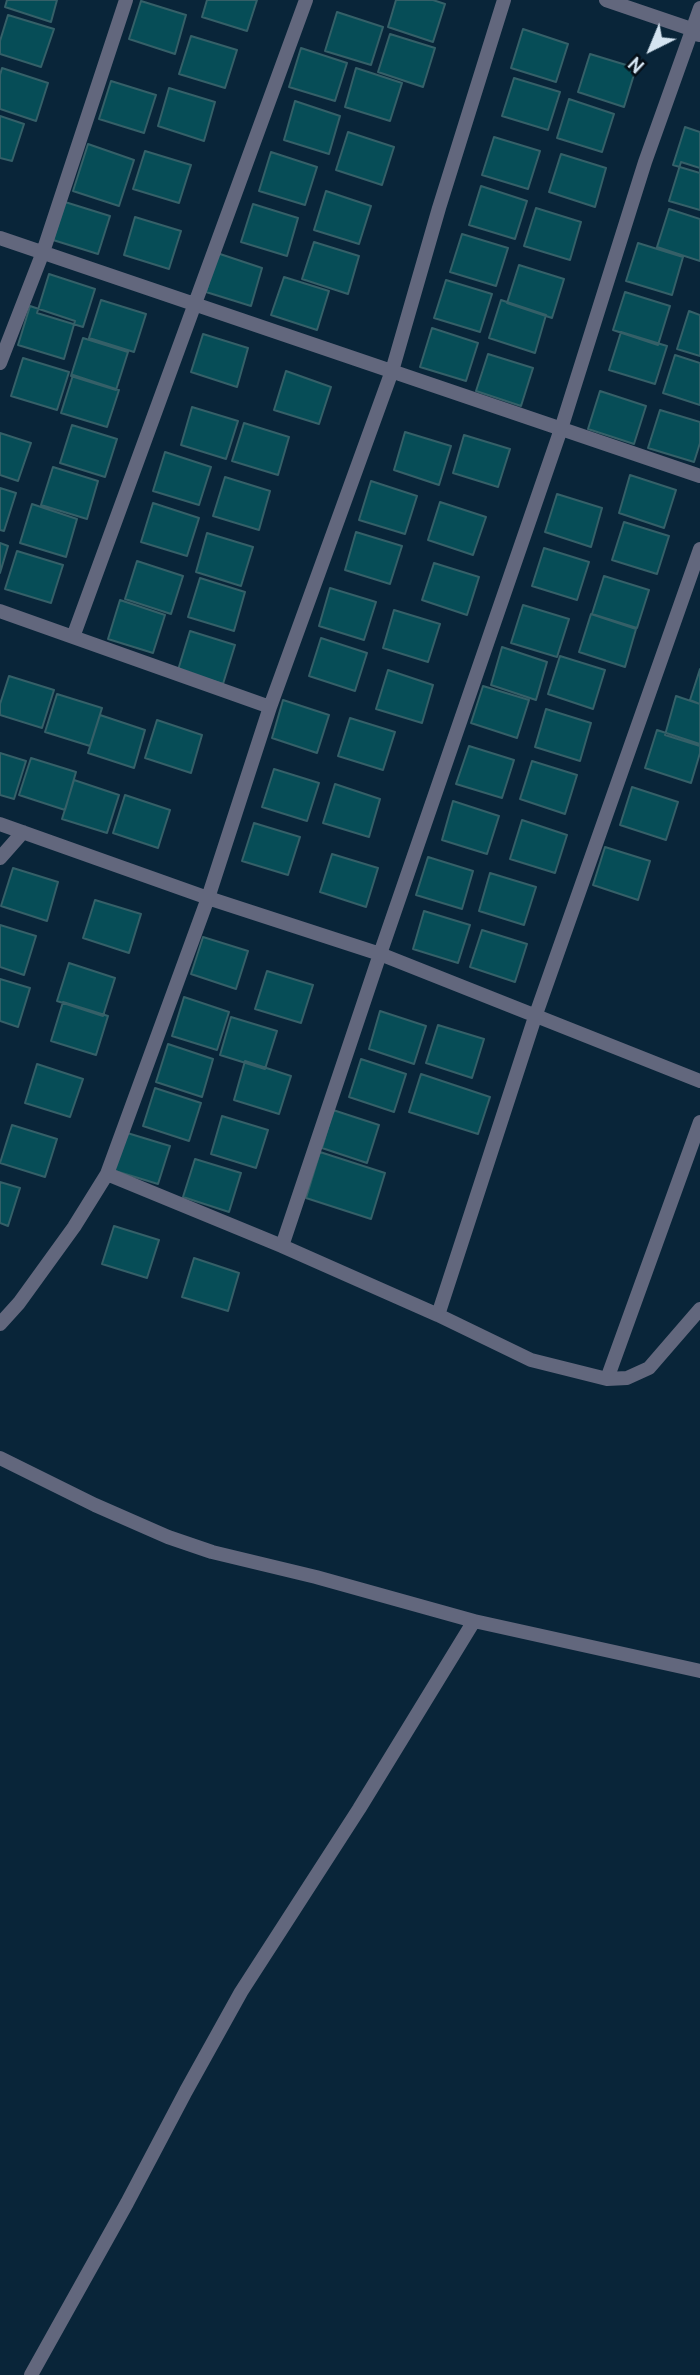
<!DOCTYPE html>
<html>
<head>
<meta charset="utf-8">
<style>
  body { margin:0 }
  #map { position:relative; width:700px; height:2375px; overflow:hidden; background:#092539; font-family:Cabin,sans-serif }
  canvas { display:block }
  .north { position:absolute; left:616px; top:14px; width:70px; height:70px; -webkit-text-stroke:5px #040d16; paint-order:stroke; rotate:223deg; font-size:19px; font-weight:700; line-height:28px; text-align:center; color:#d4e4f1 }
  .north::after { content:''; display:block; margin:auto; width:24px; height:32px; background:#d4e4f1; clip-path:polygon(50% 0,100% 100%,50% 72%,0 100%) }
</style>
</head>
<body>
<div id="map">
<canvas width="700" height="2375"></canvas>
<div class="north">N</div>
</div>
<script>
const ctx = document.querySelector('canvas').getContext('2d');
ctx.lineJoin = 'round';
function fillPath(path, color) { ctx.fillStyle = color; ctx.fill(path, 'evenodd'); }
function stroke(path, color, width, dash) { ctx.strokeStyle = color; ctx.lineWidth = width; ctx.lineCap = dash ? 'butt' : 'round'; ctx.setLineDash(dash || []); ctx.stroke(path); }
const building = new Path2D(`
  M7,0H57L51,22L5,7Z
  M207,0H257L247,31L202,17Z
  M396,0H433L445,4L433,42L388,27Z
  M141,1L186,15L175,54L129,39Z
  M337,12L383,27L371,65L325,51Z
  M8,15L54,29L41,67L0,54V41Z
  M523,29L568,44L556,82L511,68Z
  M390,34L435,48L423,87L378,72Z
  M191,36L237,50L225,88L179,74Z
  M301,48L347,63L335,101L289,87Z
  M590,54L636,68L624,107L578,92Z
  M2,68L48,83L36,121L0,109V75Z
  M356,68L402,83L390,121L345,107Z
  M514,78L560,92L548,130L502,116Z
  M111,81L156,95L144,133L99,119Z
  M169,88L215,102L204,141L158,126Z
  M569,99L614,114L602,152L557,138Z
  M295,101L340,116L329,154L284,140Z
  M0,116L24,124L12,161L0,158Z
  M685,127L700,132V173L673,165Z
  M348,132L394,147L382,185L336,170Z
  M494,137L540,151L528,189L482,175Z
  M88,144L134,160L119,206L73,191Z
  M145,151L191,165L179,203L133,189Z
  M271,152L317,167L305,205L259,191Z
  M561,154L606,168L595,207L549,192Z
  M681,162L700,168V210L669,201Z
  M481,186L527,201L515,239L469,225Z
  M326,191L371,206L359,244L314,230Z
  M65,202L110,216L98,254L53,240Z
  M253,204L298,218L287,256L241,242Z
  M536,208L581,222L570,260L524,246Z
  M669,209L700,219V261L657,247Z
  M135,217L181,231L169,269L124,255Z
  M462,234L508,248L496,286L450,272Z
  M314,242L359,256L348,294L302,279Z
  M638,243L683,257L672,295L626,281Z
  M217,253L262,268L251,306L206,292Z
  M519,265L564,279L552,318L507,303Z
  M49,274L95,289L83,327L37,313Z
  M284,277L329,291L317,330L271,315Z
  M446,280L492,294L480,332L434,318Z
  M625,292L670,306L658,345L613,330Z
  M101,300L146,314L134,352L89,338Z
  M501,300L546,315L535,353L489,338Z
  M30,306L75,321L64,359L18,345Z
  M689,311L700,315V356L677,349Z
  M432,328L478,343L466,381L420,367Z
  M621,332L667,346L655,384L609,370Z
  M203,334L248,348L237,387L191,372Z
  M83,338L128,352L116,390L71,376Z
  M488,354L533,368L521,406L476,391Z
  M675,355L700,363V405L663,393Z
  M23,358L69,372L57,410L11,396Z
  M286,371L331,387L319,424L274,410Z
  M73,375L119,390L107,427L61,413Z
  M600,391L646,406L634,444L588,429Z
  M192,407L238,421L226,459L181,445Z
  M660,410L700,422V443L694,462L648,448Z
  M244,423L289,437L278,475L232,461Z
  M72,425L117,439L105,477L60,463Z
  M405,432L451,446L439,485L394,470Z
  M0,433L31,443L18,481L0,475Z
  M464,435L510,449L498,487L453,473Z
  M165,452L211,467L199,505L153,491Z
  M53,467L98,481L87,519L41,505Z
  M630,475L676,490L664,528L619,513Z
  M225,477L270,491L259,530L213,516Z
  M371,481L417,496L405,534L359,520Z
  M0,488L16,493L4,531L0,530Z
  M557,494L602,508L591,547L545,532Z
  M440,502L486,517L473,555L428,540Z
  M153,503L199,518L187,556L141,542Z
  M32,504L77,519L66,557L20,543Z
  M624,522L669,536L657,574L612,560Z
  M356,532L402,546L390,584L345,570Z
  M207,533L253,547L241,586L196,572Z
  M0,543L8,546L0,573Z
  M544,548L589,562L577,600L532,586Z
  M17,551L63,565L51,603L5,589Z
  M137,561L183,576L171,614L125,599Z
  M434,563L479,577L467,615L422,600Z
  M604,576L649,590L637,628L592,614Z
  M200,578L245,592L234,631L188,617Z
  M330,588L376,602L364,640L319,626Z
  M120,600L165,615L153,653L108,639Z
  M523,605L569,619L557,657L511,643Z
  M394,610L440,624L428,662L383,648Z
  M591,614L636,629L625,667L579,652Z
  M190,631L235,645L223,684L178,670Z
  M321,638L367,653L355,691L309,676Z
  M502,647L547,662L536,700L491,685Z
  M560,656L605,670L593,709L548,694Z
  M700,669V704L690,700Z
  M388,670L433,685L422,723L376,709Z
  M9,676L54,690L42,728L0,715V704Z
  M483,686L529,700L517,738L471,723Z
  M57,694L102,708L90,746L45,732Z
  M676,696L700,704V746L665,735Z
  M283,700L329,715L317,753L272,738Z
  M546,709L591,723L580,761L535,747Z
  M100,715L145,730L134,768L88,753Z
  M350,718L395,732L383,770L338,756Z
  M157,720L202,735L191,773L145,758Z
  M657,730L700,744V753L691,783L645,768Z
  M469,746L514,760L502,798L456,784Z
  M0,753L26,761L14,799L0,795Z
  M31,758L76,772L65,810L19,795Z
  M532,761L577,775L565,814L520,799Z
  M274,769L319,783L307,821L262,807Z
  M74,780L119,795L107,833L62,819Z
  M335,784L380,799L369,837L323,823Z
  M632,787L678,802L666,840L620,825Z
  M125,795L170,810L158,848L113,833Z
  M453,801L499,816L487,854L442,840Z
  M522,820L567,835L555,873L510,859Z
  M254,823L300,837L288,875L242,861Z
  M605,847L650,861L638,900L593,885Z
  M332,854L378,868L366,907L320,892Z
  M428,857L473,871L462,909L416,895Z
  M13,868L58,882L47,921L1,906Z
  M490,873L536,887L524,925L479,911Z
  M95,900L141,914L129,953L83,938Z
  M424,911L470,925L458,963L413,949Z
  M0,925L36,936L24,975L0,967Z
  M482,930L527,944L515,982L470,967Z
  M203,937L248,951L236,989L191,974Z
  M69,963L115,978L103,1016L57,1001Z
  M267,971L313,985L301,1023L255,1009Z
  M0,979L30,988L18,1027L0,1021Z
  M184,997L229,1012L217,1050L172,1036Z
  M63,1002L108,1016L96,1055L51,1041Z
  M380,1011L426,1026L414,1064L369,1049Z
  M231,1017L277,1031L265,1069L220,1055Z
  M438,1025L484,1039L472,1078L426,1063Z
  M168,1044L213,1059L202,1097L156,1082Z
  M361,1059L406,1074L394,1112L349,1097Z
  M245,1061L291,1076L279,1114L234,1100Z
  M37,1064L83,1079L70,1117L25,1103Z
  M421,1074L490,1097L478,1134L409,1112Z
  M155,1088L201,1103L189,1141L143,1126Z
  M333,1110L379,1125L367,1163L322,1148Z
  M222,1116L268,1130L256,1168L211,1154Z
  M12,1125L57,1139L45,1177L0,1163Z
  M124,1132L170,1146L158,1184L112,1170Z
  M320,1152L385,1173L371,1219L306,1198Z
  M195,1159L241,1173L229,1212L183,1197Z
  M0,1182L20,1188L8,1226L0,1223Z
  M114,1226L159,1240L147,1278L102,1264Z
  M194,1258L239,1273L228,1311L182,1297Z`);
fillPath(building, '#064d57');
stroke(building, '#356068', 2);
stroke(new Path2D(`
  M606,0L694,30L699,35
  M0,238L700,476
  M0,363L43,252L126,0
  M0,611L270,707
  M73,637L306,0
  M0,824L208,898L380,954L700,1081
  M0,858L23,832
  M107,1174L282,1246L438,1315L531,1360L607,1379L700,1122
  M282,1246L380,954L561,429L645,162L700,8
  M438,1315L535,1017L700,549
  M0,1324L19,1303L74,1227L107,1174L208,898L270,707L392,371L439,208L504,0
  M607,1379L627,1378L649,1368L700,1309
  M0,1458L95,1505L168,1537L212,1552L316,1577L474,1621L700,1671
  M31,2375L127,2203L186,2091L241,1992L359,1809L474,1621`), '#62677d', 14);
</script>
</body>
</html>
